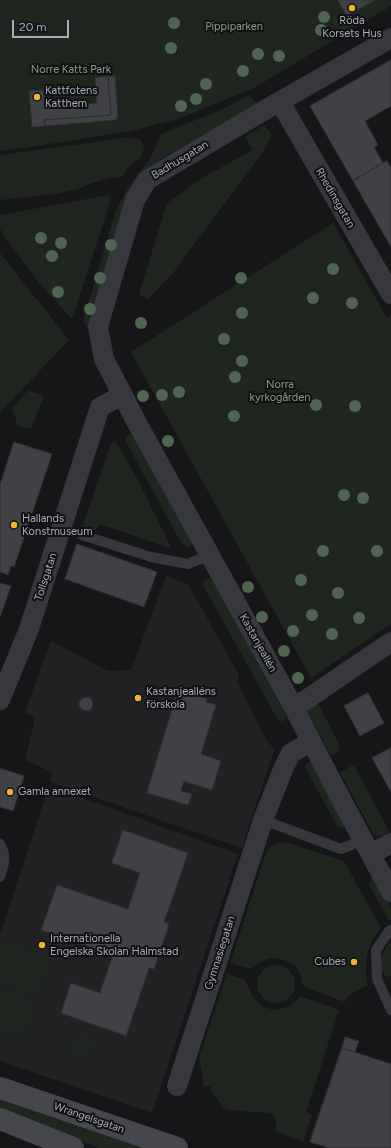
<!DOCTYPE html>
<html>
<head>
<meta charset="utf-8">
<style>
  body { margin:0 }
  #map { position:relative; width:391px; height:1148px; overflow:hidden; background:#161618; font-family:Figtree,sans-serif }
  canvas { display:block }
  .scale { position:absolute; left:12px; top:20px; width:57px; height:18px; box-sizing:border-box; border:2px solid #a8adb8; border-top:0; padding-left:5px; font-size:12px; line-height:14px; white-space:nowrap; color:#a8adb8; -webkit-text-stroke:3px #111113; paint-order:stroke }
</style>
</head>
<body>
<div id="map">
<canvas width="391" height="1148"></canvas>
<div class="scale">20 m</div>
</div>
<script>
const ctx = document.querySelector('canvas').getContext('2d');
ctx.lineJoin = 'round';
function fillPath(path, color) { ctx.fillStyle = color; ctx.fill(path, 'evenodd'); }
function stroke(path, color, width, dash) { ctx.strokeStyle = color; ctx.lineWidth = width; ctx.lineCap = dash ? 'butt' : 'round'; ctx.setLineDash(dash || []); ctx.stroke(path); }
function drawText(font, color, halo, rows, align = 'center') {
  ctx.font = font + ' Figtree,sans-serif'; ctx.lineWidth = 4; ctx.setLineDash([]); ctx.textBaseline = 'middle'; ctx.strokeStyle = halo; ctx.fillStyle = color; for (const [text, x, y, turn = 0] of rows) {
    ctx.save(); ctx.translate(x, y); ctx.rotate((+turn || 0) * Math.PI / 180); ctx.textAlign = isNaN(turn) ? turn : align; if (halo) ctx.strokeText(text, 0, 0); ctx.fillText(text, 0, 0); ctx.restore();
  }
}
fillPath(new Path2D(`
  M166,576L188,584L239,675L238,683L265,737L274,750L242,848L50,782L52,772L25,760L35,718L25,712L51,641L108,671L131,670Z
  M49,786L238,854L152,1113L0,1061V935ZM123,831L188,853L164,922L169,924L154,969L149,968L126,1035L61,1013L71,983L100,993L113,955L41,930L57,885L128,909L140,873Z`), '#222225');
fillPath(new Path2D(`
  M0,0H391V6L254,88L178,119L131,131L24,148L0,151Z
  M249,95L258,105L169,154L149,168L88,328L83,321L116,210L125,193L137,175L150,159L161,134L223,109Z
  M264,125L272,135L264,150L174,272L148,299L140,295V291L167,203L202,178L253,150L245,137Z
  M124,138H133L140,140L143,144L144,148L141,157L128,168L122,177L109,178L89,184L79,189L55,194L0,200V155Z
  M108,195L111,199L79,298L72,319L39,283L13,249L0,229V215Z
  M333,223L387,318L391,316V624L311,678L131,352Z
  M0,253L69,340L0,413Z
  M28,390L44,396L31,429L18,426L12,408Z
  M132,433L190,540L192,544L190,546L187,547L182,544L127,444C125,438 126,435 132,433Z
  M114,442L117,444L121,450L140,484L171,547H166L100,524C93,534 93,534 81,531L110,446L112,443Z
  M210,579L215,585L286,715L287,718C285,720 281,723 278,720L205,589L203,584L204,581Z
  M316,700L340,746C339,752 337,756 331,755L307,711Z
  M309,762H312L348,827L338,828L336,824L305,767L307,764Z
  M354,765L389,831C384,835 380,837 374,835L340,772Z
  M285,842L344,861L381,928C367,942 363,967 368,985L349,995L345,1002L304,987C301,982 302,975 298,970C296,966 292,964 288,962C275,954 263,960 251,969L230,963L267,850C272,845 277,843 285,842Z
  M373,875L379,884L391,907V920H388L387,917L369,885Z
  M0,941L51,958L38,995L0,982Z
  M390,942L391,944V976L388,977C375,971 382,950 390,942Z
  M257 984a19 19 0 1 1 38 0a19 19 0 1 1-38 0Z
  M227,974L246,980C253,1009 279,1021 300,996L339,1010L306,1112L312,1115L303,1142L276,1131V1119L271,1113L226,1110L213,1094L210,1086H203V1078L199,1058Z
  M0,988L36,1000L23,1037L0,1030Z
  M71 1046a11 11 0 1 1 22 0a11 11 0 1 1-22 0Z
  M0,1100L126,1142L142,1148H100L0,1110Z`), '#1e261f');
const building = new Path2D(`
  M338,0H375L347,16Z
  M391,60V106L365,121L378,145L374,147L383,163L353,181L310,106Z
  M115,76L118,116L117,119L115,120L45,126L44,120L111,115L108,77Z
  M108,77L111,115L44,120L45,126L32,127L29,91L44,90L45,107L97,103L95,78Z
  M387,161L391,168V247L353,181Z
  M14,442L52,454L14,567L11,566L8,575L0,572V485Z
  M77,544L157,572L144,607L65,579Z
  M0,583L11,586L0,617Z
  M178,690L207,699L206,702L216,705L201,754L221,761L212,790L184,781L181,791L192,794L188,805L147,793Z
  M368,693L384,723L360,736L344,706Z
  M79 704a7 7 0 1 1 14 0a7 7 0 1 1-14 0Z
  M391,748V792L372,758Z
  M0,768L24,776L13,811L0,807Z
  M123,830L188,853L164,922L169,924L154,969L149,968L126,1036L61,1013L71,983L100,993L113,955L41,930L57,885L128,909L140,873L112,863Z
  M345,1037L359,1041L355,1052L342,1048Z
  M342,1048L391,1064V1148H329L310,1142Z`);
fillPath(building, '#404145');
stroke(building, '#303034', 1);
stroke(new Path2D(`
  M82,535L151,557L188,564L210,555
  M263,820L341,849L363,840
  M0,844C7,855 4,866 0,877
  M391,930L389,931L376,950L377,979L391,1010`), '#37383d', 10);
stroke(new Path2D(`
  M391,38L263,111L147,180L135,200L98,327L104,359L137,423L294,708L343,803L391,892
  M280,102L391,294
  M0,700L29,629L100,407L123,395
  M294,708L391,642
  M371,854L391,843
  M177,1086L263,820L284,767L291,753L311,742`), '#37383d', 20);
stroke(new Path2D(`
  M0,1088L177,1148
  M0,1119L73,1148`), '#45474d', 22);
ctx.fillStyle = '#506452';
for (const [x, y] of [
  [324,17],
  [174,23],
  [321,30],
  [171,48],
  [258,54],
  [279,56],
  [243,71],
  [206,84],
  [196,99],
  [181,106],
  [41,238],
  [61,243],
  [111,245],
  [52,256],
  [333,269],
  [100,278],
  [241,278],
  [58,292],
  [313,298],
  [352,303],
  [90,309],
  [242,313],
  [141,323],
  [224,339],
  [242,361],
  [235,377],
  [179,392],
  [162,395],
  [143,396],
  [316,405],
  [355,406],
  [234,416],
  [168,441],
  [344,495],
  [363,498],
  [323,551],
  [377,551],
  [301,580],
  [248,587],
  [338,593],
  [312,615],
  [262,617],
  [359,618],
  [293,631],
  [332,634],
  [284,651],
  [298,678]
]) { ctx.beginPath(); ctx.arc(x, y, 6, 0, 2 * Math.PI); ctx.fill(); }
for (const [x, y, r, color] of [
  [352,8,4,"#f2b134"],
  [37,97,4,"#f2b134"],
  [14,525,4,"#f2b134"],
  [138,698,4,"#f2b134"],
  [10,792,4,"#f2b134"],
  [42,945,4,"#f2b134"],
  [354,962,4,"#f2b134"]
]) { const dot = new Path2D(); dot.arc(x, y, r, 0, 2 * Math.PI); ctx.fillStyle = color; ctx.fill(dot); stroke(dot, '#111113', 1.5); }
drawText('11px', '#a8adb8', '#111113', [
  ["Röda",352,21,"center"],
  ["Korsets Hus",352,34,"center"],
  ["Kattfotens",45,91],
  ["Katthem",45,104],
  ["Hallands",22,519],
  ["Konstmuseum",22,532],
  ["Kastanjealléns",146,692],
  ["förskola",146,705],
  ["Gamla annexet",18,792],
  ["Internationella",50,939],
  ["Engelska Skolan Halmstad",50,952],
  ["Cubes",346,962,"right"]
], 'left');
drawText('11px', '#7fa381', '#111113', [
  ["Pippiparken",234,27],
  ["Norre Katts Park",71,70],
  ["Norra",280,385],
  ["kyrkogården",280,398]
]);
drawText('11px', '#a8adb8', '#111113', [
  ["Badhusgatan",180,160,-31],
  ["Rhedinsgatan",335,198,60],
  ["Tollsgatan",46,577,-72],
  ["Kastanjeallén",258,643,61],
  ["Gymnasiegatan",220,953,-72],
  ["Wrangelsgatan",89,1118,19]
]);
</script>
</body>
</html>
